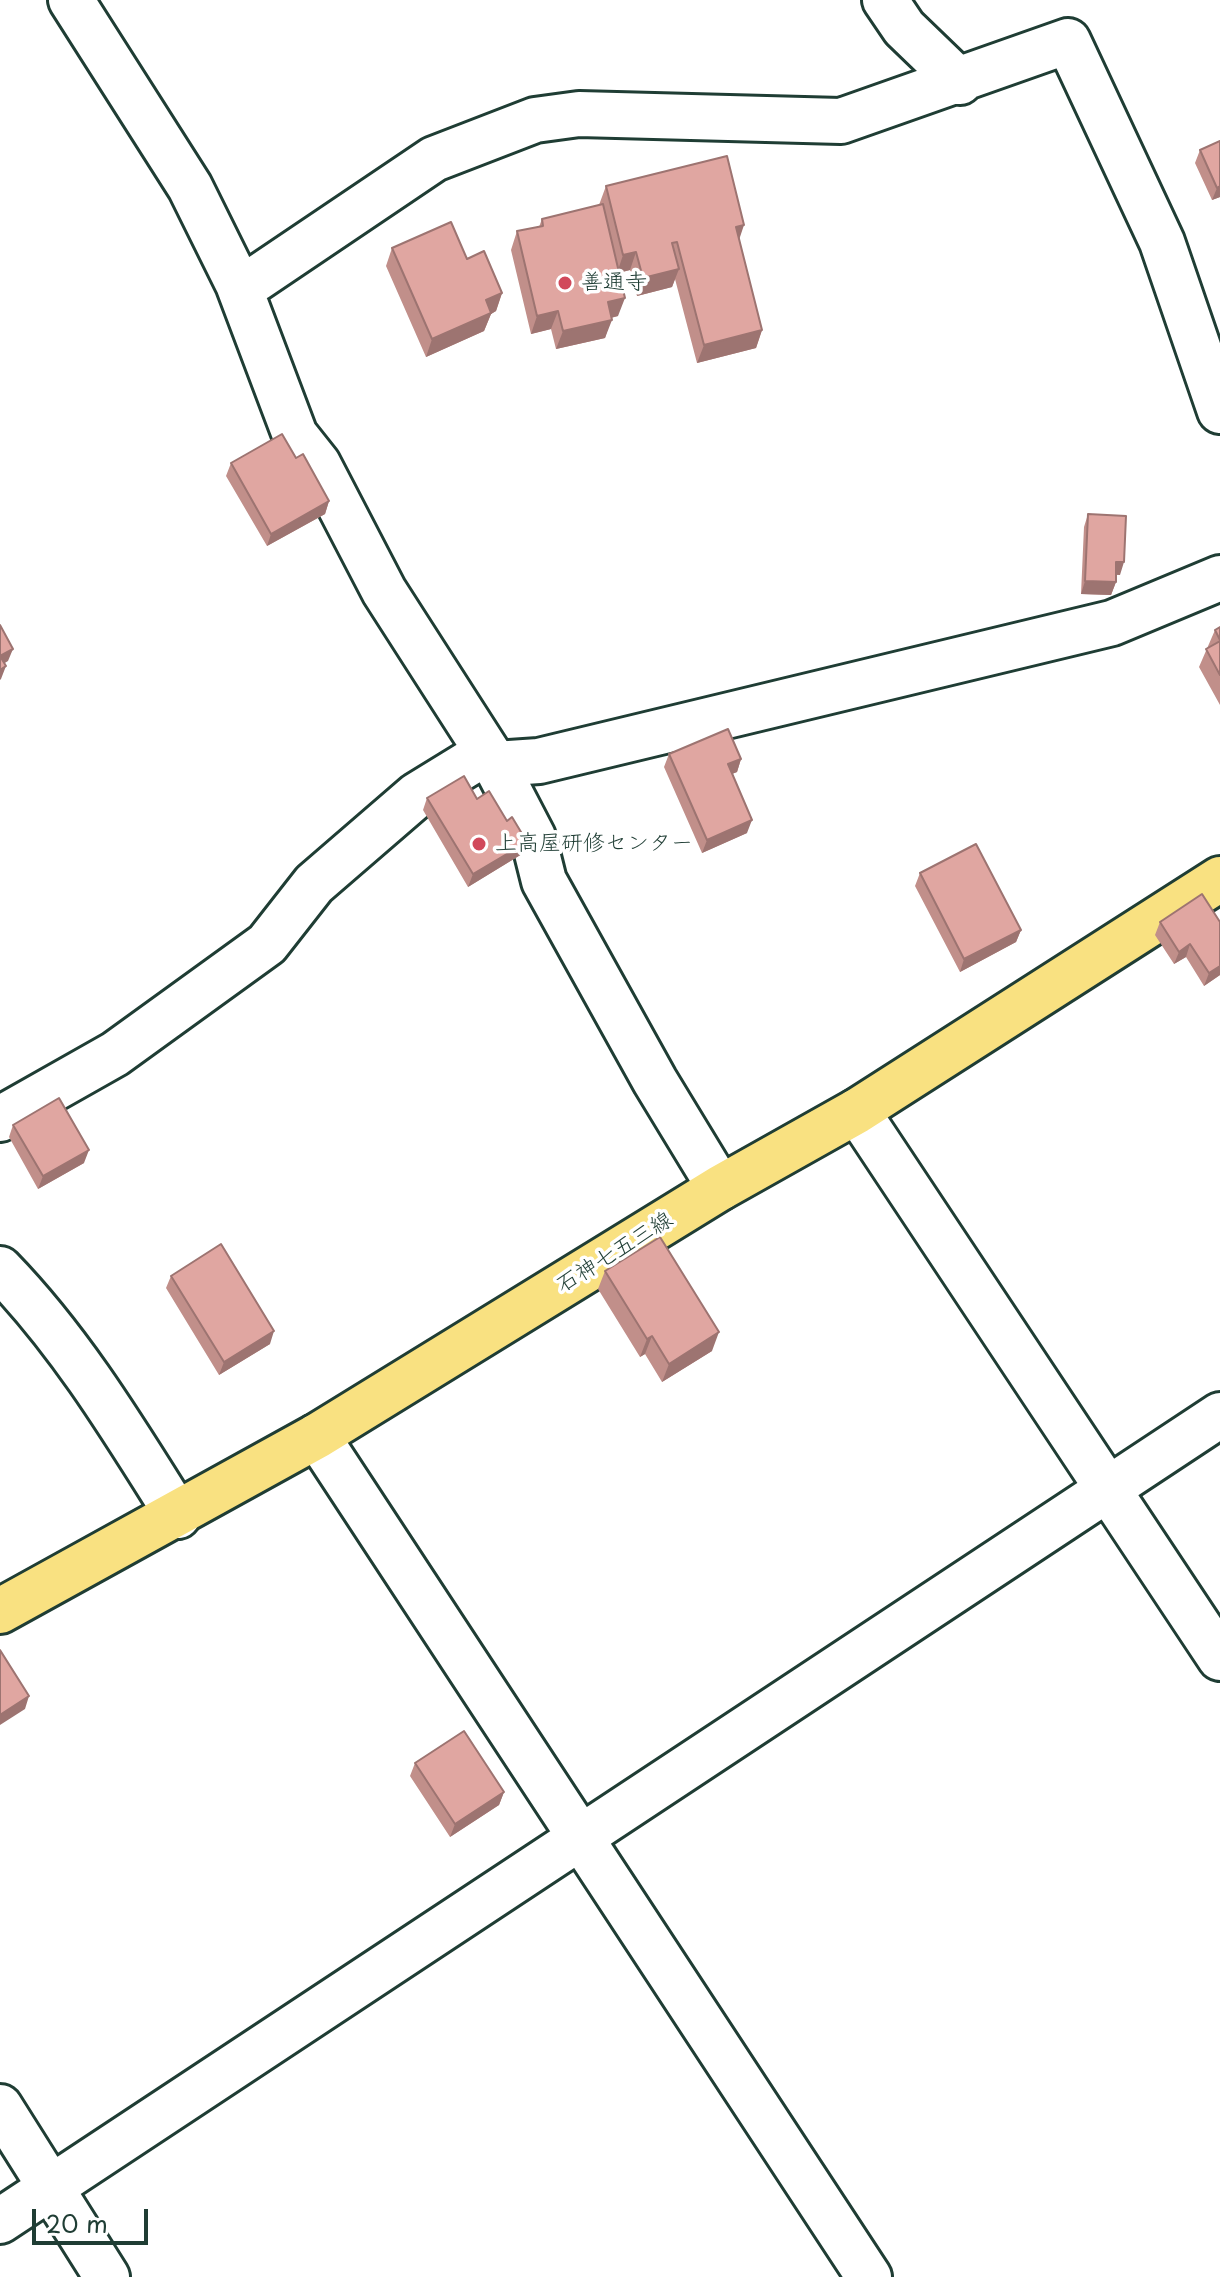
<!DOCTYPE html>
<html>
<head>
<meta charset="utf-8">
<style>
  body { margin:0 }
  #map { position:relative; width:1220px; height:2277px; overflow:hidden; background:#fff; font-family:"Playpen Sans",sans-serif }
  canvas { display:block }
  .scale { position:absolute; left:32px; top:2209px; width:116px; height:36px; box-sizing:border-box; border:4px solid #1f3d34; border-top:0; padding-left:10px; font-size:24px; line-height:28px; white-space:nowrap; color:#1f3d34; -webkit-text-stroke:6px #fff; paint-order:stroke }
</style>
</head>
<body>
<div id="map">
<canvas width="1220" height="2277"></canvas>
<div class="scale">20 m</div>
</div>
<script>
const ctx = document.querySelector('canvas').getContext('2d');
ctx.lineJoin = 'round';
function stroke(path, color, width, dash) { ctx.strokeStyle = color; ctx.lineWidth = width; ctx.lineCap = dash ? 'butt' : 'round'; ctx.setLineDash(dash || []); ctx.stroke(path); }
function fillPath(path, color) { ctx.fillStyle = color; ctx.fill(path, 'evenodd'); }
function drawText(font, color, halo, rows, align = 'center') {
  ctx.font = font + ' "Playpen Sans","Klee One",sans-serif'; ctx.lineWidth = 7; ctx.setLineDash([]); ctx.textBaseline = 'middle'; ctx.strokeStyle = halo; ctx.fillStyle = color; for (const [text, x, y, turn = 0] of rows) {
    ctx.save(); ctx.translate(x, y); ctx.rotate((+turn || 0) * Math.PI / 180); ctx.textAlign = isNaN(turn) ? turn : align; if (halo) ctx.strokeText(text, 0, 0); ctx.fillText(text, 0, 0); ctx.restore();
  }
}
const minor = new Path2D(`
  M71,0L190,187L238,284L295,435L318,464L384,591L495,764L533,837L544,881L655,1081L720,1188
  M885,0L904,28L960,82
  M238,284L256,279L434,159L535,120L579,114L841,121L1068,41L1162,242L1220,411
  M495,764L539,761L1112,623L1220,578
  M857,1111L1220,1658
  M0,1119L115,1054L267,944L314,884L417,795L487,752
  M0,1269C71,1342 124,1430 178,1516
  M317,1436L869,2277
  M0,2107L107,2277
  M0,2221L1220,1415`);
const major = new Path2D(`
  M0,1611L317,1436L720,1188L857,1111L1220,879`);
stroke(minor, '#1f3d34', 50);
stroke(major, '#1f3d34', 50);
stroke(minor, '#fff', 44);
stroke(major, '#f9e181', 44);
fillPath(new Path2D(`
  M1220,141V197L1212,200L1195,163L1200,150Z
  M606,186L739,239L762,330L756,348L697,363L675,279L672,287L637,296L630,270L619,273L618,316L611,318L605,338L556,349L551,329L531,334L511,250L517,231L539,227L542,219L599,205Z
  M392,248L467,259L502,293L496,311L491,314L484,331L426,357L386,266Z
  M296,458L329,501L325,514L267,546L226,476L231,463Z
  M1088,514L1120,575H1116V582L1111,595L1081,594L1084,527Z
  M1220,627V705L1199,667L1215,630Z
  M669,754L741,759L737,772L732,774L747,833L702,853L664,767Z
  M427,798L477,799L507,821L527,842L522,854L468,887L423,810Z
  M920,873L1021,930L1016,942L960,972L915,886Z
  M1160,922H1220V975L1204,986L1186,957L1174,964L1155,935Z
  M13,1125L84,1163L38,1189L9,1137Z
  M605,1271L712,1351L662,1382L645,1354L640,1357L598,1289Z
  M171,1276L270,1344L219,1375L166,1288Z
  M415,1763L504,1792L499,1805L450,1837L410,1776Z`), '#c18f8a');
fillPath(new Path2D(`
  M1220,186V197L1212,200L1217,188Z
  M744,225L738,243L736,227Z
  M636,252L630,270L617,273L623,255Z
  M679,269L672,287L637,296L643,278Z
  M502,293L496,311L491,314L484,331L426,357L432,339L486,300Z
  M625,298L618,316L601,320L608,302Z
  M558,311L551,329L531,334L537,316Z
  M612,320L605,338L556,349L563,331Z
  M762,330L756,348L697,363L704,345Z
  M329,501L325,514L267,546L271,534Z
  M1116,562H1124L1120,575L1112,574Z
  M1085,581L1116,582L1111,595L1081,594Z
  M13,649L8,661L0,666V656Z
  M6,666L1,679L0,680V670Z
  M741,759L737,772L724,777L728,764Z
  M752,820L747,833L702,853L707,840Z
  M527,842L522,854L468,887L473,874Z
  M1021,930L1016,942L960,972L964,959Z
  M1190,944L1186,957L1174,964L1179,952Z
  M1220,966V975L1204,986L1209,973Z
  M89,1150L84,1163L38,1189L43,1176Z
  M274,1331L270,1344L219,1375L224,1362Z
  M719,1332L712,1351L662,1382L669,1364Z
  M652,1336L645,1354L640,1357L647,1339Z
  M29,1696L25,1709L0,1725V1715Z
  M504,1792L499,1805L450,1837L455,1824Z`), '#9d7471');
const building = new Path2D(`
  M1220,141V186L1217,188L1200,150Z
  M727,156L744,225L736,227L762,330L704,345L677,242L672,243L679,269L643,278L636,252L623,255L606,186Z
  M603,204L625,298L608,302L612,320L563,331L558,311L537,316L517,231L543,226L542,219Z
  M451,222L467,259L484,251L502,293L486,300L491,313L432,339L392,248Z
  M282,434L296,458L303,454L329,501L271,534L231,463Z
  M1088,514L1126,516L1124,562H1116V582L1085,581Z
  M0,625L13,649L0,656Z
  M1220,627V640L1215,630Z
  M1220,641V675L1206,649Z
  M0,656L6,666L0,670Z
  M728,729L741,759L728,764L752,820L707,840L669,754Z
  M464,776L477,799L489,791L507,821L512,817L527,842L473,874L427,798Z
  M976,844L1021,930L964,959L920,873Z
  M1202,894L1220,922V966L1209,973L1190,944L1179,952L1160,922Z
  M59,1098L89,1150L43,1176L13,1125Z
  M660,1237L719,1332L669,1364L652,1336L647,1339L605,1271Z
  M221,1244L274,1331L224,1362L171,1276Z
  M0,1650L29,1696L0,1715Z
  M464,1731L504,1792L455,1824L415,1763Z`);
fillPath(building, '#e0a6a1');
stroke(building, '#9d7471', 2);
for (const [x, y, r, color] of [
  [565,283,8,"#d1495b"],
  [479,844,8,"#d1495b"]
]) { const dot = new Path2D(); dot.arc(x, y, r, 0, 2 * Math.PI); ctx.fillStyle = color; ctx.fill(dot); stroke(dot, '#fff', 3); }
drawText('22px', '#1f3d34', '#fff', [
  ["善通寺",581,283],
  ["上高屋研修センター",495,844]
], 'left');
drawText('22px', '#1f3d34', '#fff', [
  ["石神七五三線",615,1253,-32]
]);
</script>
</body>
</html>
